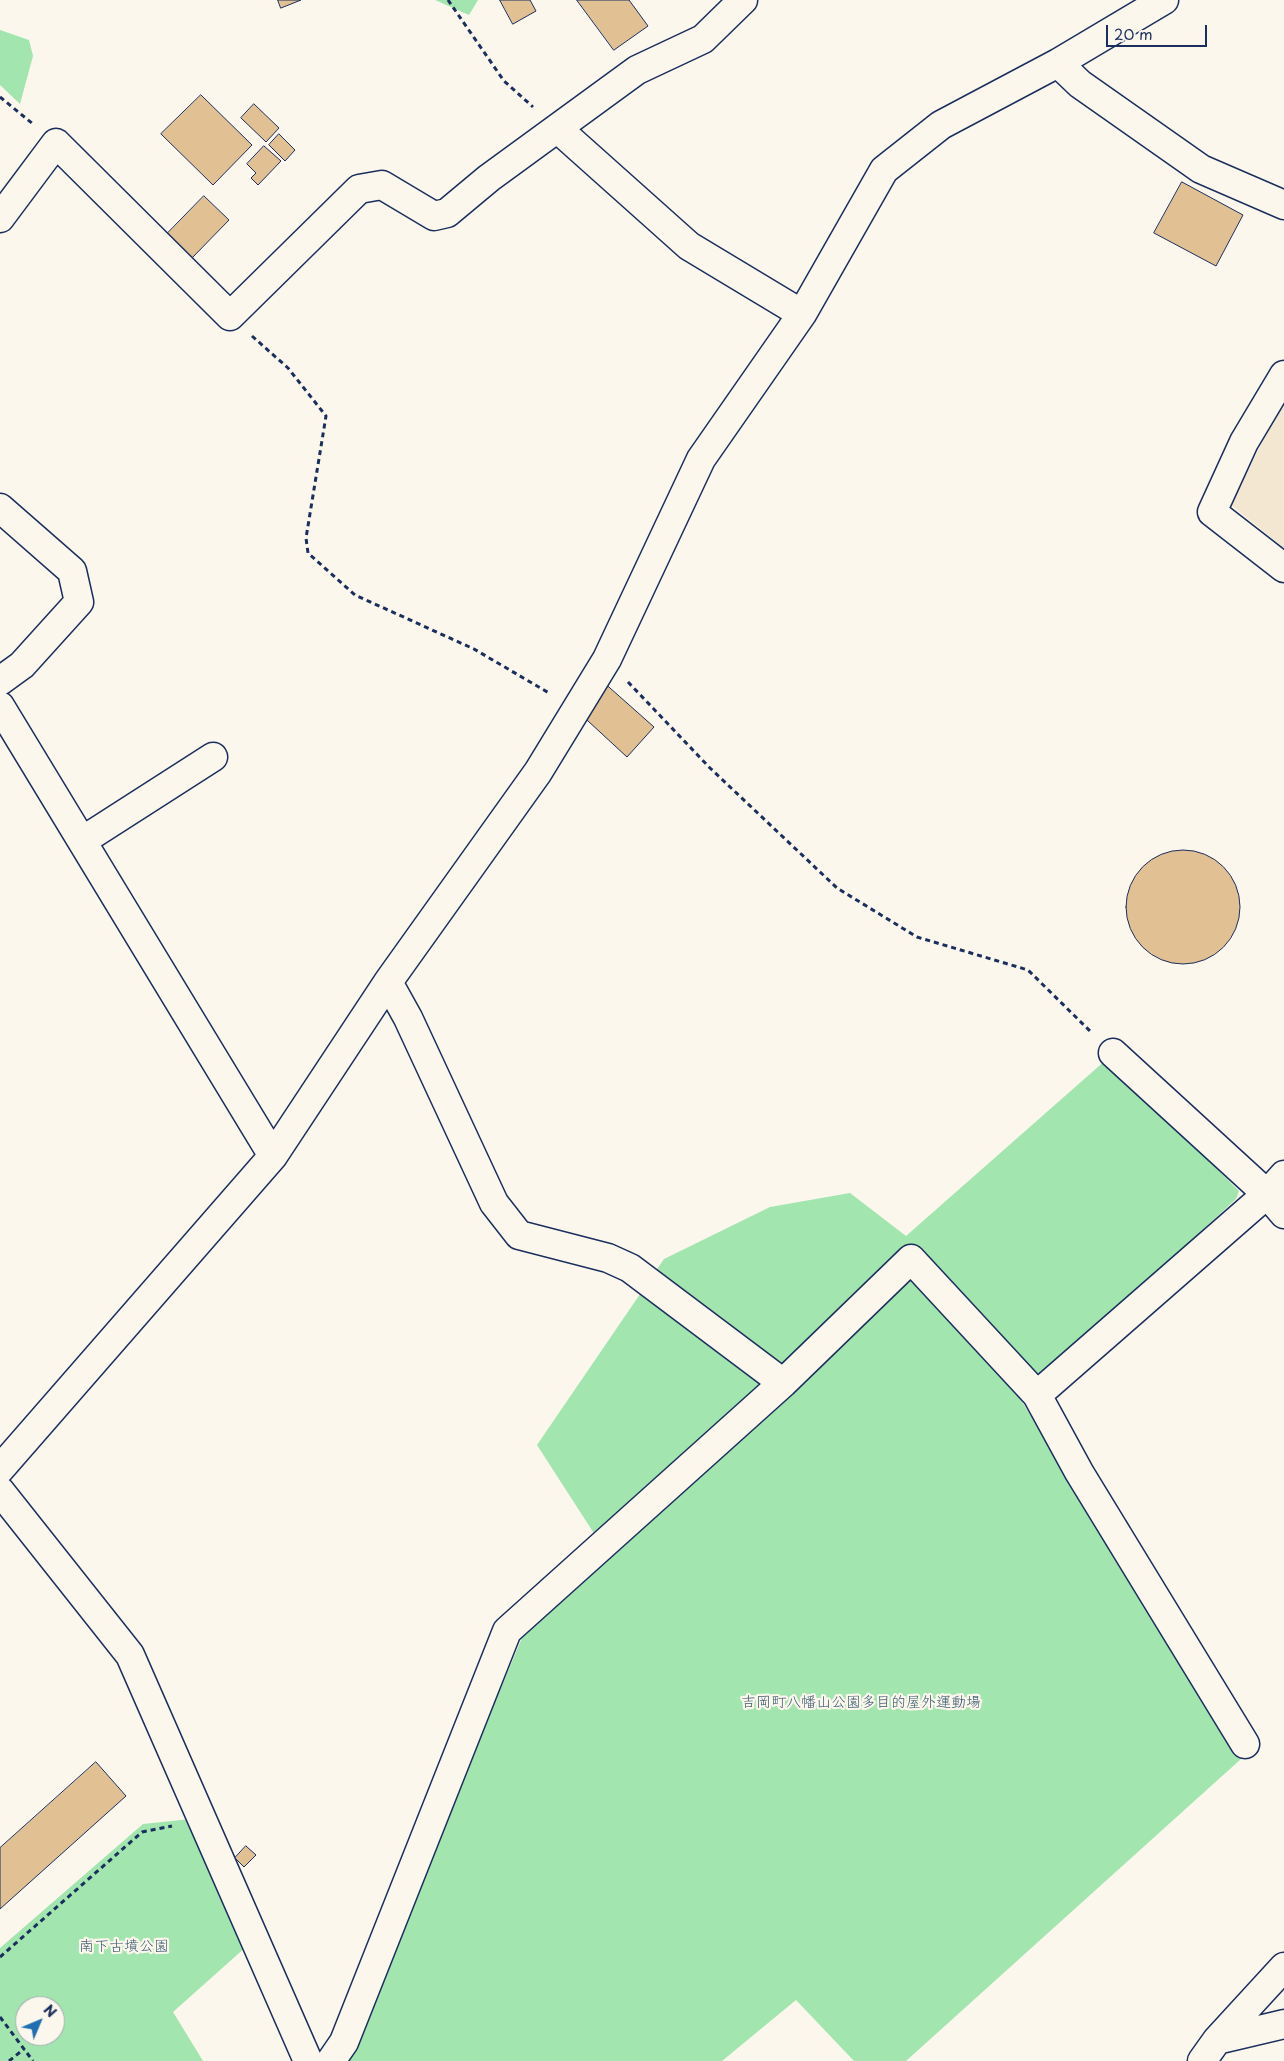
<!DOCTYPE html>
<html>
<head>
<meta charset="utf-8">
<style>
  body { margin:0 }
  #map { position:relative; width:1284px; height:2061px; overflow:hidden; background:#fbf7ec; font-family:"Playpen Sans",sans-serif }
  canvas { display:block }
  .north { position:absolute; left:15px; top:1996px; width:50px; height:50px; box-sizing:border-box; background:#fbf7ec; border:1px solid #a1a7b3; border-radius:50%; rotate:45deg; font-size:14px; font-weight:700; line-height:20px; text-align:center; color:#1b2f5e }
  .north::after { content:''; display:block; margin:auto; width:18px; height:22px; background:#1f6fb2; clip-path:polygon(50% 0,100% 100%,50% 72%,0 100%) }
  .scale { position:absolute; left:1106px; top:25px; width:101px; height:22px; box-sizing:border-box; border:2px solid #1b2f5e; border-top:0; padding-left:6px; font-size:15px; line-height:18px; white-space:nowrap; color:#1b2f5e; -webkit-text-stroke:4px #fbf7ec; paint-order:stroke }
</style>
</head>
<body>
<div id="map">
<canvas width="1284" height="2061"></canvas>
<div class="north">N</div>
<div class="scale">20 m</div>
</div>
<script>
const ctx = document.querySelector('canvas').getContext('2d');
ctx.lineJoin = 'round';
function fillPath(path, color) { ctx.fillStyle = color; ctx.fill(path, 'evenodd'); }
function stroke(path, color, width, dash) { ctx.strokeStyle = color; ctx.lineWidth = width; ctx.lineCap = dash ? 'butt' : 'round'; ctx.setLineDash(dash || []); ctx.stroke(path); }
function drawText(font, color, halo, rows, align = 'center') {
  ctx.font = font + ' "Playpen Sans","Klee One",sans-serif'; ctx.lineWidth = 4.5; ctx.setLineDash([]); ctx.textBaseline = 'middle'; ctx.strokeStyle = halo; ctx.fillStyle = color; for (const [text, x, y, turn = 0] of rows) {
    ctx.save(); ctx.translate(x, y); ctx.rotate((+turn || 0) * Math.PI / 180); ctx.textAlign = isNaN(turn) ? turn : align; if (halo) ctx.strokeText(text, 0, 0); ctx.fillText(text, 0, 0); ctx.restore();
  }
}
fillPath(new Path2D(`
  M1284,398V548L1231,505Z`), '#f3e7d1');
fillPath(new Path2D(`
  M435,0H478L469,15Z
  M0,30L29,40L33,56L20,104L0,85Z
  M1107,1059L1239,1191L1236,1199L1045,1375L1021,1400L1241,1759L906,2061H854L796,2000L722,2061H344L524,1633L606,1552L537,1445L664,1259L770,1207L850,1193L906,1236Z
  M191,1819L247,1946L173,2012L203,2061H0V1948L143,1824ZM25,2006H55V2036H25Z`), '#a2e5af');
const building = new Path2D(`
  M278,0H301L281,8Z
  M500,0H530L536,11L513,24Z
  M577,0H629L648,26L614,50Z
  M201,95L252,145L213,185L161,134Z
  M254,104L279,128L266,142L241,118Z
  M279,134L295,150L285,161L269,145Z
  M264,146L281,161L258,185L251,178L256,173L247,164Z
  M1182,182L1243,215L1216,266L1154,233Z
  M204,196L229,220L191,259L166,235Z
  M601,680L654,727L627,757L575,709Z
  M1126 907a57 57 0 1 1 114 0a57 57 0 1 1-114 0Z
  M96,1762L126,1796L0,1909V1848Z
  M246,1846L256,1855L244,1867L235,1858Z`);
fillPath(building, '#e1c193');
stroke(building, '#1b2f5e', 1);
const minor = new Path2D(`
  M1058,63L1080,84L1201,169L1284,205
  M558,129L689,246L802,314
  M0,218L56,143L230,316L359,189L382,185L434,216L447,213L489,178L637,70L703,39L743,0
  M1284,375L1244,442L1212,512L1284,568
  M0,508L72,571L79,602L22,665L0,681
  M0,706L273,1156
  M82,841L213,757
  M388,982L408,1018L494,1203L519,1235L608,1258L630,1268L783,1383
  M1113,1053L1267,1194L1284,1214
  M1037,1395L1267,1194L1284,1175
  M0,1469L273,1156L388,982L538,772L607,659L701,459L802,314L884,170L941,125L1058,63L1164,0
  M0,1491L130,1655L308,2061
  M1217,2040L1284,2024
  M331,2061L344,2042L507,1631L783,1383L911,1259L1037,1395L1079,1472L1245,1744
  M1202,2061L1217,2040L1284,1967`);
stroke(minor, '#1b2f5e', 31);
stroke(new Path2D(`
  M448,0L504,81L533,107
  M0,97L33,124
  M252,336L288,368L326,416L306,538L308,553L355,595L474,649L549,693
  M628,682L710,768L837,888L917,937L1028,970L1091,1032
  M0,1957L142,1832L172,1826
  M0,2017L33,2061
  M9,2061L24,2049`), '#1b2f5e', 3, [5, 4]);
stroke(minor, '#fbf7ec', 28);
drawText('15px', '#3d5c72', '#fbf7ec', [
  ["吉岡町八幡山公園多目的屋外運動場",861,1703],
  ["南下古墳公園",124,1947]
]);
</script>
</body>
</html>
